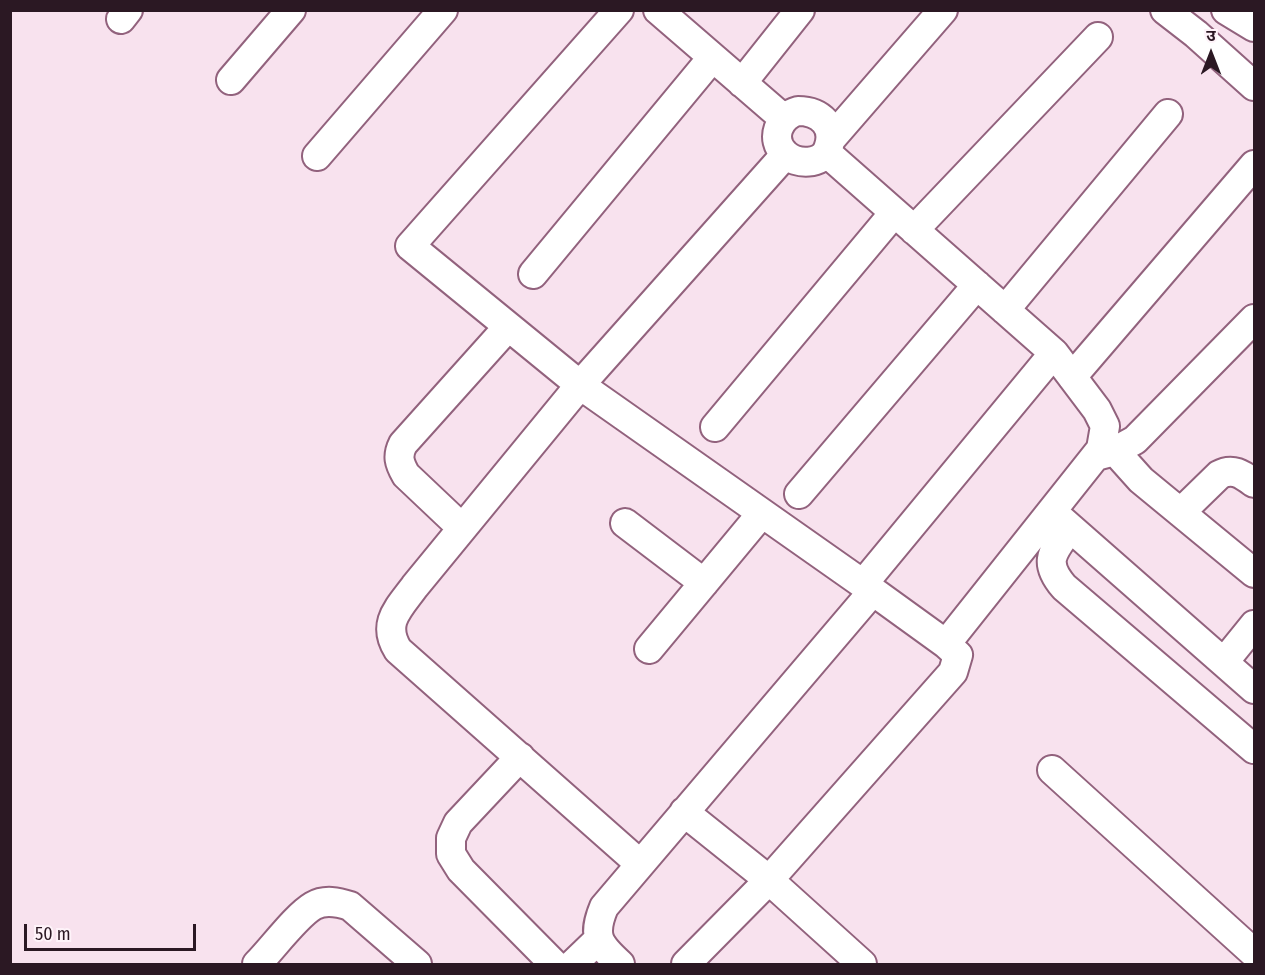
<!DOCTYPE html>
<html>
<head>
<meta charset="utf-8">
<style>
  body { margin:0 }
  #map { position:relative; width:1265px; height:975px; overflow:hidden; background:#f8e2ee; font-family:"Fira Sans Condensed","Noto Sans Devanagari",sans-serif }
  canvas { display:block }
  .frame { position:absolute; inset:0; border:12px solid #2b1823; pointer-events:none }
  .north { position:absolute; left:1181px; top:24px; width:60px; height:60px; -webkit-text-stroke:4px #fef3f9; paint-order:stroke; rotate:0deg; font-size:16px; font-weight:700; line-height:24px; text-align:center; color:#2b1823 }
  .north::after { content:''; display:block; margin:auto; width:21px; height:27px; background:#2b1823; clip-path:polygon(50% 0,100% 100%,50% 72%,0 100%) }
  .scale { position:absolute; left:24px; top:924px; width:172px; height:27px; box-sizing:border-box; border:3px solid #2b1823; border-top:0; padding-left:8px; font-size:18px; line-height:21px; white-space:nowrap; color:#2b1823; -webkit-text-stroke:4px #fef3f9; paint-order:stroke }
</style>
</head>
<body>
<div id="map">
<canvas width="1265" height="975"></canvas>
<div class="frame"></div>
<div class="north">उ</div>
<div class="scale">50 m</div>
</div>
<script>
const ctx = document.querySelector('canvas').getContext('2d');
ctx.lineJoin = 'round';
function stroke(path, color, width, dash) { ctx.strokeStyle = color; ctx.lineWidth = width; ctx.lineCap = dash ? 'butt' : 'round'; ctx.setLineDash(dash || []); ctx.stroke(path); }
const minor = new Path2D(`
  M619,10L410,246L580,385L863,584
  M658,10L783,118
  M1165,10L1196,34L1254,86
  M1226,10L1254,27
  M121,19L128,10
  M231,80L291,10
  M742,83L800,10
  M798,111C820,111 837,126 828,149C822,165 796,165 785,154C769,139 779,116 798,111Z
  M831,139L943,10
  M317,156L443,10
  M914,230L1098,37
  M533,274L712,58
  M1005,310L1168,114
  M1072,377L1254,165
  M715,427L894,213
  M1115,451L1141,480L1254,573
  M1096,456L1115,451L1135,440L1254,319
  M799,494L977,285
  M1181,512L1219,475C1233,467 1243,475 1254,483
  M1057,516L1254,689
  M625,523L704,583
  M462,528L406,475C399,463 397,456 403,444L508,327
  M1070,528C1053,552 1042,561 1064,587L1254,749
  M946,644L863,584L1054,353
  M649,649L762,513
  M1224,662L1254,625
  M520,757L458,823L451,838V854L461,870L554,964
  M1052,770L1254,953
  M684,812L769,880L862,964
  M640,864L398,650C381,623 399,608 415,586L580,385L785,155
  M257,964C272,949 296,916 313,906C325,899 338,902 350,906L417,964
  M573,964L598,940
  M620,964C598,944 592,936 604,907L873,591
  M686,964L769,880L953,672L958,655L946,644L1101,449L1105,426L1097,410L1054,353L827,153`);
stroke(minor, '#92627d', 32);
stroke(minor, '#fff', 28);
</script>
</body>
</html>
